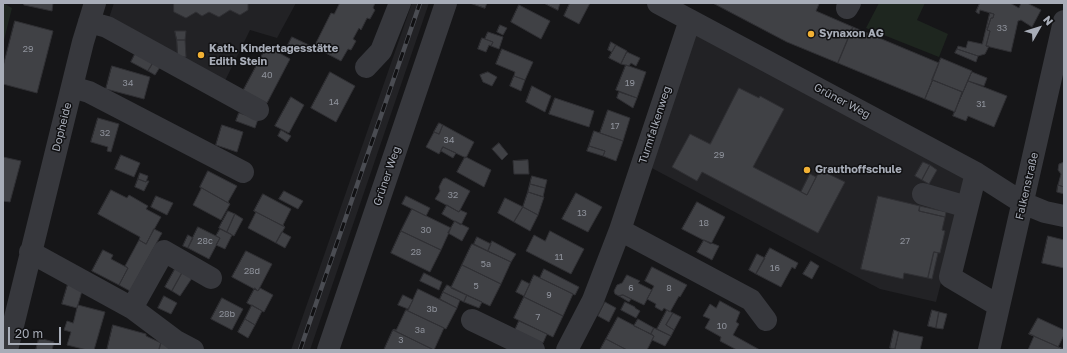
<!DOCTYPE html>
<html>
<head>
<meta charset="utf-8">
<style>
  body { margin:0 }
  #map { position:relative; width:1067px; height:353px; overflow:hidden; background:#161618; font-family:"Golos Text",sans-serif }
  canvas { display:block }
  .frame { position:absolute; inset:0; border:4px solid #a8adb8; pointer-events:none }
  .north { position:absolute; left:1019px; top:8px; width:40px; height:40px; -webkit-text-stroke:3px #111113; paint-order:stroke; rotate:51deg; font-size:11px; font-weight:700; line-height:16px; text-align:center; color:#a8adb8 }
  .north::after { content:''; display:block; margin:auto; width:14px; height:18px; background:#a8adb8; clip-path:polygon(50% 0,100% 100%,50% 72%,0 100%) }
  .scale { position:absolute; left:8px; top:327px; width:53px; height:18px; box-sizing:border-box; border:2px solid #a8adb8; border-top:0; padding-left:5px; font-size:12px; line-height:14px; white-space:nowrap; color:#a8adb8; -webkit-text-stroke:3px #111113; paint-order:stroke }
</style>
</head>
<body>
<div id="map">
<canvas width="1067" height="353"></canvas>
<div class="frame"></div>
<div class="north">N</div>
<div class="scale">20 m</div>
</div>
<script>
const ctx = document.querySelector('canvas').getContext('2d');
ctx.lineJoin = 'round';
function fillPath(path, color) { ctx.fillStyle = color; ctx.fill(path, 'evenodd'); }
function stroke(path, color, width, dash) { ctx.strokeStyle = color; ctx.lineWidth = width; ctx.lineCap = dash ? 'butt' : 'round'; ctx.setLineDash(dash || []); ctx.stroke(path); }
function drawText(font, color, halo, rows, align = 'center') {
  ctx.font = font + ' "Golos Text",sans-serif'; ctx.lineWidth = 3; ctx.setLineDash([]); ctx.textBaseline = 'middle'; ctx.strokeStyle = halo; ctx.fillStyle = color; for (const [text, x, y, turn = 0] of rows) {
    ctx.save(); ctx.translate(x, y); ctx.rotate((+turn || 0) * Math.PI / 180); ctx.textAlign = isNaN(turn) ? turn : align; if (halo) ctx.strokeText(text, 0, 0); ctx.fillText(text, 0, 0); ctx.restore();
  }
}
fillPath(new Path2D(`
  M114,3H296L277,38L250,30L221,89L108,21Z
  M412,3H429L310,350H291Z
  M701,32L969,175L936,302L880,289L646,165L691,36Z`), '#222225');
fillPath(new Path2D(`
  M3,3L12,8L3,44Z
  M879,3H925L917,20L948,34L939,57L866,28Z`), '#1e261f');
const building = new Path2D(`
  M24,3H53L52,11L24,5Z
  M174,3H248V10L240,15L230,10L219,17L209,12L202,16L196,12L186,18L174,12Z
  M340,3H375L373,8L375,10L370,19L367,18L361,30L359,28L353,39L356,41L351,50L348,49L341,61L314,47L331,13L334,14Z
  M470,3H487L485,8Z
  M544,3H560L558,10Z
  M570,3H590L579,24L564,16Z
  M713,3H818L819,4L816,11L853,27L838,63L787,42Z
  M980,3H1010L1019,8L1021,3H1027L1041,10L1032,27L1021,20L1018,21L1011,52L986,46L990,31L987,30L991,18H993L994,14L980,10L979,14L976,12Z
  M519,5L550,21L541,39L511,22Z
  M990,13L994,14L993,18H991L987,30L990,31L986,46H989L985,54L978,56L957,49L958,46L966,48L968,41L982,44Z
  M15,21L53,31L37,93L3,84V67Z
  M500,25L507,28L503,35L497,32Z
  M853,27L939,63L925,99L838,63Z
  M175,31H186L185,40H177Z
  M488,32L503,37L499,49L491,46L493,42L485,39Z
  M292,37L311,46L307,53L288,45Z
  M482,38L493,42L491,46L489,45L486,52L478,49Z
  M177,40H185L186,57H178Z
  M611,42L616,45L612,52L608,50Z
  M616,45L627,51L621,64L609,58Z
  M267,46L290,59L267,103L243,91Z
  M502,49L533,62L525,80L514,76L515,72L496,64Z
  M957,49L978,56L976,62L955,53Z
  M627,52L640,58L636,66L631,63L629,66L621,64Z
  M135,54L153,63L148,71L131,62Z
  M941,58L972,71L963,92L932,80Z
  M153,63L160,67L155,75L148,71Z
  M626,65L646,72L637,98L616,90Z
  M112,66L150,77L144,99L106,89Z
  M330,72L355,86L336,122L311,108Z
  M488,72L497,77L492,86L483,82L480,75Z
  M972,72L987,78L984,86L968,81Z
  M514,76L525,80L521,91L510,86Z
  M933,80L962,92L955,112L925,99Z
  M968,81L1007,96L994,127L968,116L966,121L953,116Z
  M532,86L551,96L545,112L526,102Z
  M739,88L759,98L760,96L784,109L753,167L807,195L820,170L845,182L818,233L702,172L697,181L672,167L690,134L710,144Z
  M619,92L637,98L633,108L617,98Z
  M291,97L304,105L289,133L275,126Z
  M555,98L594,111L589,127L549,114Z
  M608,110L630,118L623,141L600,133Z
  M239,113L258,119L255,128L236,121Z
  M98,118L119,124L111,152L107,151L108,147L91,142Z
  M439,123L443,125L439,134L434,132Z
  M222,125L243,132L237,152L216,145Z
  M443,125L474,142L466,158L443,147L439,154L426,147L434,132L439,134Z
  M281,130L291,136L287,142L278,136Z
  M594,131L623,141L616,161L603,156L605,151L589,146Z
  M499,143L508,154L502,160L492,149Z
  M589,146L605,151L603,156L587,151Z
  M443,147L456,153L453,158L441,151Z
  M121,155L140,163L134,177L115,169Z
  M3,157L21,161L10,202L3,201Z
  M465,157H466L491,170L484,187L457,172Z
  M528,160L529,174H514L513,161Z
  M1064,161V187L1058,185L1061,174L1058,170L1059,164L1064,162Z
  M923,162L930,165L922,180L915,176Z
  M930,165L937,170L929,184L922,180Z
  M208,171L237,186L228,202L230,204L200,187Z
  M140,173L148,176L146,182L138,179Z
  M810,174L816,177L807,195L801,192Z
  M532,176L547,180L545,188L530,184Z
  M446,178L470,191L459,212L435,199L440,191L439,187L443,179Z
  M138,179L146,182V181H149L144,191L135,187Z
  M530,184L545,188L543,197L528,192Z
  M1058,185L1064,187V194L1057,192Z
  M200,187L230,204L221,220L193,205L201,189Z
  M111,190L127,198L129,195L148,206L146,209L161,217L146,244L139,240L140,237L98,214Z
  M284,191L303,201L298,209L279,199Z
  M528,192L544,197L538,215L523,207Z
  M576,193L602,207L588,232L562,219Z
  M263,194L291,209L283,225L285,227L254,211Z
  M156,196L173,203L167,215L151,207Z
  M406,196L430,208L426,216L402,204Z
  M878,196L920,206L919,211L945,217L942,230L945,231L940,253L934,252L928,278L904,273L903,279L861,269Z
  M505,198L523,207L514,222L498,213Z
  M697,202L725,217L711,244L682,229Z
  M447,205L459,212L460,210L467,213L461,225L442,214Z
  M920,206L946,212L945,217L919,211Z
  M523,207L538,215L530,231L514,222Z
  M412,209L451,228L441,250L401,231Z
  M228,211L235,214L227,232L219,228Z
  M254,211L285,227L276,243L248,228L256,212Z
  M235,214L243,219L234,236L227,232Z
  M455,221L469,228L462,241L448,233Z
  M198,227L220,238L209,259L188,248Z
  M154,229L162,233L130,291L119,285L128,268L125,266L139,240L146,244Z
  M220,229L232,235L225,249L216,245L220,238L216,236Z
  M401,231L441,250L430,272L391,253Z
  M550,231L584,249L571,274L526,251L534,235L545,241Z
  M282,232L291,237L285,248L276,243Z
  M188,235L193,238L188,248L183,246Z
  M1048,236L1064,240V268L1042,263Z
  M477,237L491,244L488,251L474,244Z
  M704,240L719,246L712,260L697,252Z
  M492,241L516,254L511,262L488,251Z
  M472,244L511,262L501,284L462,265Z
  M770,248L798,263L795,269L792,267L781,287L756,274Z
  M103,250L113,255L111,259L128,268L119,285L92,271Z
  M246,251L272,264L258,291L232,277Z
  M934,252L938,253L932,279L928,278Z
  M757,254L765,258L756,274L749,270Z
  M811,261L819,266L812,279L803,274Z
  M462,265L501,284L490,306L451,288Z
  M652,267L687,285L680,297L679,296L670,312L664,308L662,311L655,307L656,304L647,299L654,286L645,281Z
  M175,269L182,273L172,291L165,287Z
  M544,269L579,287L575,295L540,278Z
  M182,273L192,278L180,296L172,291Z
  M424,273L442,282L439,290L420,281Z
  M534,275L573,294L563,316L524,297Z
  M627,275L640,281L638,283L652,290L644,305L623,295L619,296L615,294L614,291L617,285L622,283Z
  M522,280L530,284L524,296L516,292Z
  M68,284L82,291L77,308L62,304Z
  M447,285L467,295L464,302L443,292Z
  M255,288L258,291L260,288L273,295L264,312L247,303Z
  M418,289L457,308L446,329L406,310H408Z
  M443,292L460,300L457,308L440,299Z
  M403,295L413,300L408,309L398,305Z
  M467,295L482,302L479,308L464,302Z
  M623,295L631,299L629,302L619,296Z
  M164,296L177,303L171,314L158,308Z
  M524,297L563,316L553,337L514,318Z
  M222,298L243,309L232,330L211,319Z
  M720,301L740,312L736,322L739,324L733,335L760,350H737L720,341L721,337L705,328L710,319L703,316L710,304L716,308Z
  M605,302L616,308L609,322L598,316Z
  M625,302L635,307V308L640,311L636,318L621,310Z
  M78,305L105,312L94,350H87L67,345L71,332L64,330L67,321L73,323Z
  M252,305L262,311L255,325L245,319Z
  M406,310L444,328L434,350L393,330L394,329L396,330Z
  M667,310L673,313L666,325L674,330L671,336L657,329Z
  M932,310L939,312L936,328L928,326Z
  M939,312L947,314L943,329L936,328Z
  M673,313L681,317L674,330L666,325Z
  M618,317L654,336L647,350H627L606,339Z
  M1038,318L1064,330V335L1058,347L1063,349L1029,334Z
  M245,319L255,325L248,338L238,332Z
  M638,319L654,328L651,334L634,326Z
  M519,321L547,334L543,343L515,330Z
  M113,325L146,334V336L161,343L159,350H107Z
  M654,328L671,336L665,346L652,340L654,336L651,334Z
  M393,330L432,349V350H384Z
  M894,330L899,332L895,349L890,348Z
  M899,332L923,337L920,350H895Z
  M1029,334L1063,349L1062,350H1028L1034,336Z
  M39,338L54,342L52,350H36Z
  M606,339L627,350H600Z
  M161,343L175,350H159Z`);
fillPath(building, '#404145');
stroke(building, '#303034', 1);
stroke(new Path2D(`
  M658,3L976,173L1023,203L1045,212L1064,216
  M847,8L850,3
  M89,22L107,27L258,110
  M366,67L381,51L400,3
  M72,87L89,92L243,172
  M976,173L950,277L999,306
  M923,194L967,207
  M620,230L751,300L766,320
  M30,252L132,308L176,341L193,350
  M132,308L164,251L211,278
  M472,320L534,350
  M7,350L83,42L95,3
  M328,350L446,3
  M567,350L593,300L620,230L690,20
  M989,350L1064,21`), '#37383d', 22);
const rail = new Path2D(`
  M300,350L420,3`);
stroke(rail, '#4a4c52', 4.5);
stroke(rail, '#111113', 3, [9]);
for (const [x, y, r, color] of [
  [811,34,4,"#f2b134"],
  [201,55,4,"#f2b134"],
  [807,170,4,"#f2b134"]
]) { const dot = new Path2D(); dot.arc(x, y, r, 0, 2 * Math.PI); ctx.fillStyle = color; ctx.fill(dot); stroke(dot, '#111113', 1.5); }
drawText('9px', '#8e929b', null, [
  ["33",1002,28],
  ["29",28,49],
  ["40",267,75],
  ["34",128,83],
  ["19",630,83],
  ["14",334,102],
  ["31",981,104],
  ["17",615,126],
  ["32",105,133],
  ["34",449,140],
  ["29",719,155],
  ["32",453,195],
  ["13",582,213],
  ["18",704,223],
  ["30",426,230],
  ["28c",205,241],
  ["27",905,241],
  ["28",416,252],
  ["11",559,257],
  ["5a",486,264],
  ["16",775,268],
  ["28d",252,271],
  ["5",476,286],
  ["6",631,288],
  ["8",669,288],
  ["9",549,295],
  ["3b",432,309],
  ["28b",227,314],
  ["7",538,317],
  ["10",722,326],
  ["3a",420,330],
  ["3",401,340]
]);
drawText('bold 11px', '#a8adb8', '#111113', [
  ["Synaxon AG",819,34],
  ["Kath. Kindertagesstätte",209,49],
  ["Edith Stein",209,62],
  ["Grauthoffschule",815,170]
], 'left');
drawText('11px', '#a8adb8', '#111113', [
  ["Grüner Weg",842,101,28],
  ["Turmfalkenweg",655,125,-72],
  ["Dopheide",62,127,-76],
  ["Grüner Weg",387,176,-71],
  ["Falkenstraße",1027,186,-77]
]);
</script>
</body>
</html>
